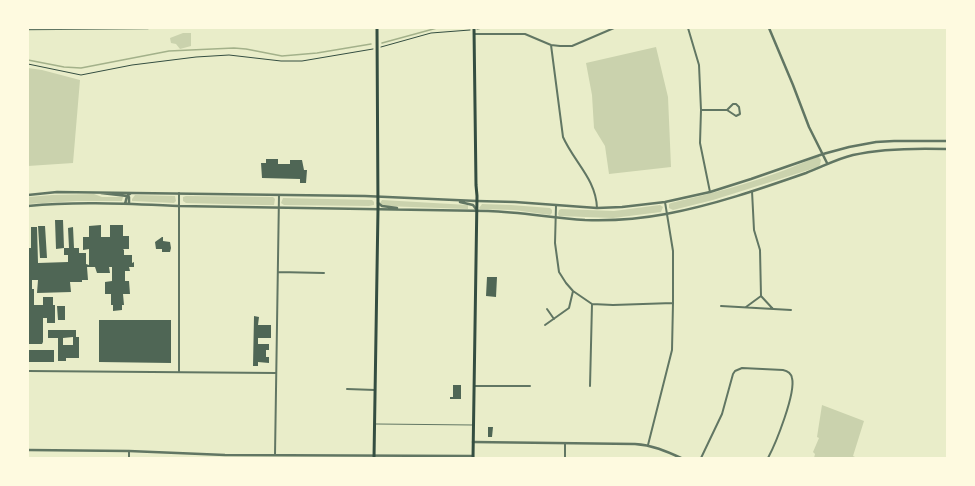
<!DOCTYPE html>
<html>
<head>
<meta charset="utf-8">
<style>
  body { margin:0 }
  #map { position:relative; width:975px; height:486px; overflow:hidden; background:#e9edc9; font-family:"PT Sans Narrow",sans-serif }
  canvas { display:block }
  .frame { position:absolute; inset:0; border:29px solid #fefae0; pointer-events:none }
</style>
</head>
<body>
<div id="map">
<canvas width="975" height="486"></canvas>
<div class="frame"></div>
</div>
<script>
const ctx = document.querySelector('canvas').getContext('2d');
ctx.lineJoin = 'round';
function fillPath(path, color) { ctx.fillStyle = color; ctx.fill(path, 'evenodd'); }
function stroke(path, color, width, dash) { ctx.strokeStyle = color; ctx.lineWidth = width; ctx.lineCap = dash ? 'butt' : 'round'; ctx.setLineDash(dash || []); ctx.stroke(path); }
fillPath(new Path2D(`
  M183,33H191V46L180,49L176,44L171,43L170,38Z
  M656,47L668,97L671,167L609,174L605,146L594,128L592,95L586,63Z
  M28,68L42,70L80,80L73,163L28,166Z
  M817,157H819L821,160L820,165L818,167L713,200L673,210L669,208V204L671,203C710,194 748,184 785,170C796,166 806,161 817,157Z
  M94,194L102,197H123L122,201H77L28,204V197L52,195Z
  M135,195L175,196L176,201L174,203L132,201V199Z
  M186,196L273,197L275,199L274,205H262L186,203L183,201V197Z
  M283,198L372,200L374,202V205L369,206L284,205L281,203Z
  M382,200L468,205V209L383,206L380,203Z
  M482,204L511,205L550,208L552,210V213L550,215L514,210L480,209L479,208Z
  M660,205L663,207L661,212L613,218L559,216L558,214L559,210L561,209L614,211Z
  M822,405L864,421L853,456L857,458H814L815,454L813,452L819,438L817,437Z`), '#cad2ad');
stroke(new Path2D(`
  M382,43L437,28
  M28,60L64,67L81,68L169,51L234,48L246,49L282,56L317,53L371,44`), '#a3b18a', 1.5);
fillPath(new Path2D(`
  M266,159H278V164H290V160H302L304,170H307L306,183H300V179L262,178L261,163H266Z
  M55,220H63L64,248H69L68,228L73,227L74,248H79V253H86V264L89,265V249L83,250V237H89V226L101,225V237H110V225H123V236H129V249H123L124,250V255H132V263L134,262V267H129L130,271H125V281H129L130,294H123L124,305H122V310L113,311V305H111V294H105V282L112,281V267H109L110,273H97L95,267H87L88,280H82V282H70L71,292L37,293L38,280H32V289H34V305H43V297H53V305H55V323H47V318H43V342L42,344H28V248H31V227H37L38,263L68,262V255H64V248L56,249Z
  M38,226H45L47,258H40Z
  M162,237H163V241L170,242L171,248L170,252H162V249H156L155,242Z
  M487,277H497L496,297L486,296Z
  M57,306H65V320H58Z
  M254,316L259,317L258,325H271V338H258V344H269V350H266V357H269V363L258,362V366H253Z
  M99,320H171V363L99,362Z
  M48,330H76V337H79V358H66V361H58V338H48ZM73,337V345H63V338Z
  M28,350H54V362H28Z
  M453,385H461V399H450V397H453Z
  M488,427H493L492,437H488Z`), '#4f6655');
stroke(new Path2D(`
  M477,29L484,28
  M381,47L431,33L470,30
  M28,64L81,75L132,65L196,57L229,55L281,61H302L373,49`), '#344e41', 1);
stroke(new Path2D(`
  M376,424L473,425`), '#617663', 1);
stroke(new Path2D(`
  M688,28L699,65L701,110L700,143L710,192
  M474,34H525L551,45L560,46H572L614,28
  M551,45L563,137C574,162 596,179 597,208
  M701,110H727L736,116L740,114L739,107L736,104H733L727,110
  M556,206L555,243L559,272L566,283L573,291L592,304L613,305L673,303
  M278,272L324,273
  M761,296L773,309
  M721,306L791,310
  M746,307L761,296L760,250L754,230L752,191
  M547,309L554,319
  M545,325L569,308L573,291
  M28,371L276,373
  M179,372V193
  M474,386H530
  M590,386L592,304
  M347,389L375,390
  M648,445L672,350L673,303V251L665,202
  M129,451V458
  M275,455L279,195
  M565,458V443
  M701,458L722,414L733,374L735,371L742,368L783,370C788,371 791,373 792,378C796,393 776,443 768,458`), '#617663', 2);
stroke(new Path2D(`
  M769,28L793,85L809,127L827,163
  M28,29L148,28
  M101,193L127,196L131,193
  M28,195L57,192L365,196L477,201L515,202L597,208L622,207L665,202L710,192L751,179L823,154L849,147L876,142L894,141H947
  M127,196L129,197V204
  M460,202L473,205L476,209
  M378,203L382,206L397,208
  M125,204L127,196
  M28,206C78,201 129,204 179,206L488,211C521,212 552,218 585,220C612,221 639,219 666,214C714,205 760,189 806,173C822,167 836,159 853,155C884,148 916,148 947,149
  M473,442L635,444C652,445 666,451 681,458
  M28,450L129,451L225,455L473,456`), '#617663', 2.5);
stroke(new Path2D(`
  M374,458L378,209L377,28
  M473,458L477,196L476,185L474,28`), '#344e41', 3);
</script>
</body>
</html>
